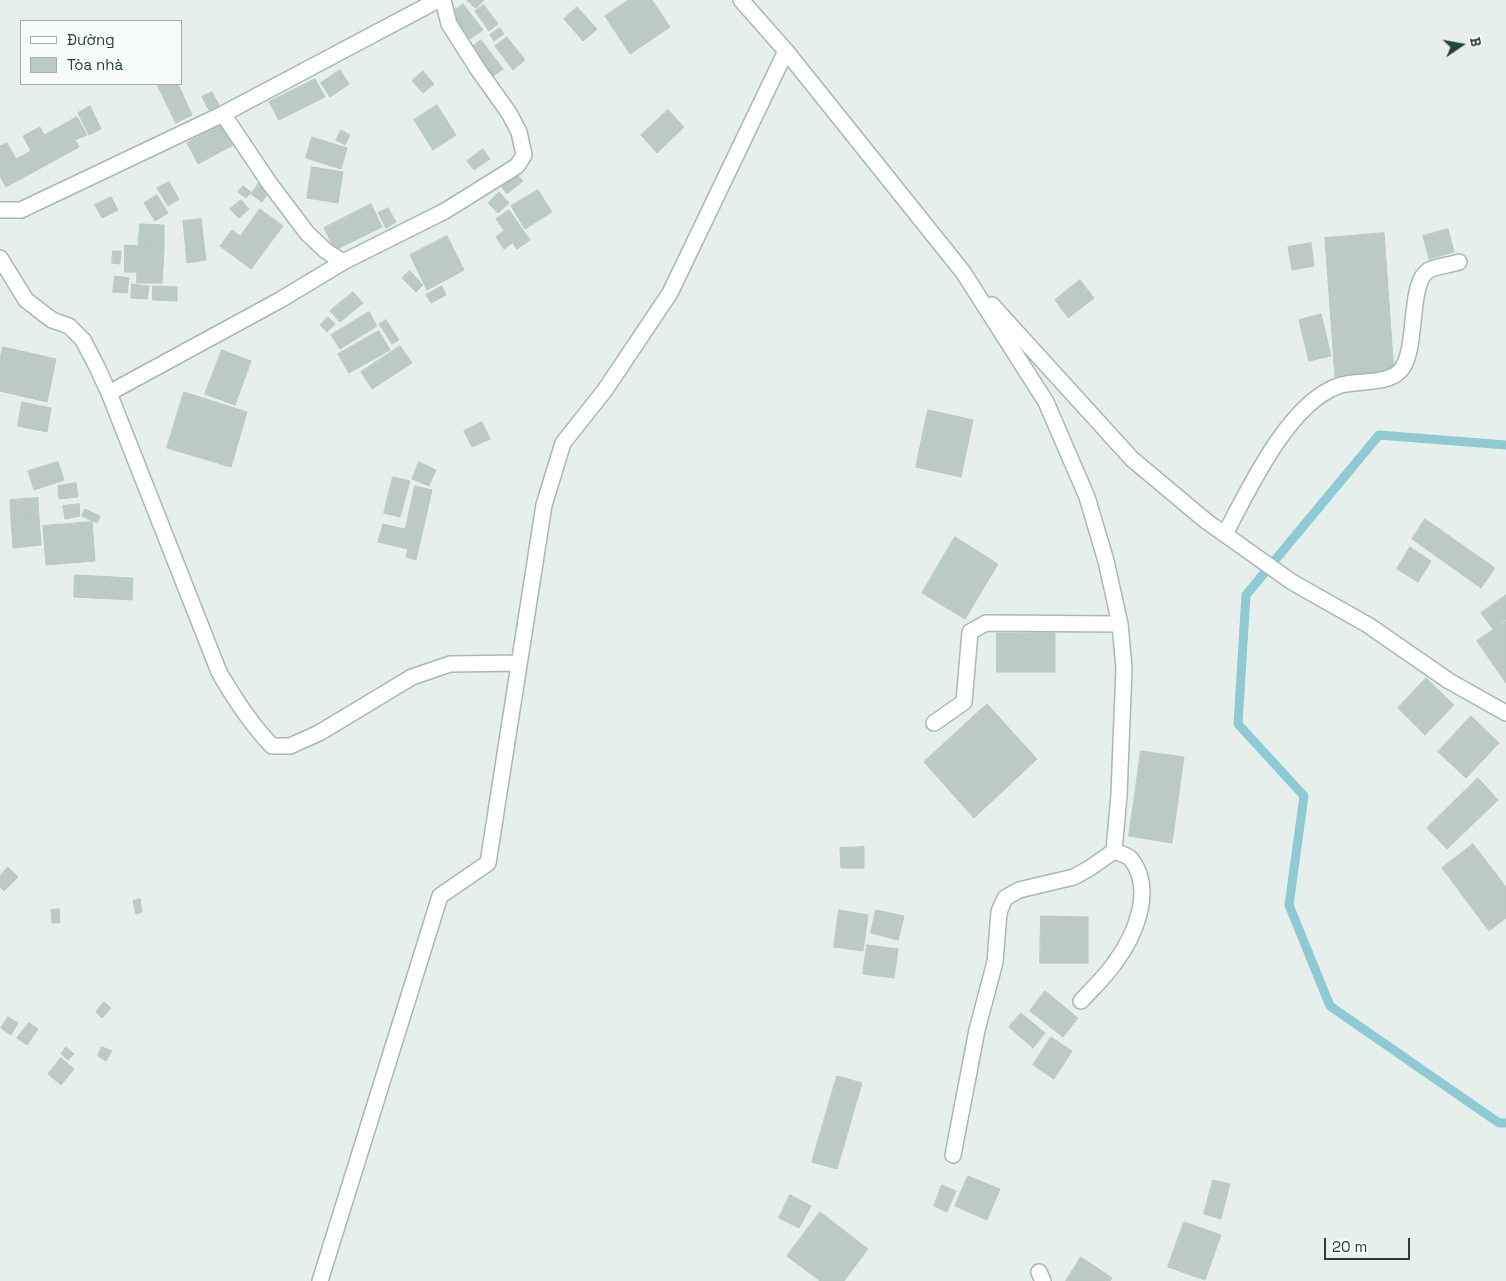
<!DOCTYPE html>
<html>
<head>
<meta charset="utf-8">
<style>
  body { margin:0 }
  #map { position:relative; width:1506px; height:1281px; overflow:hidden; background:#e6efeb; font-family:"Space Grotesk",sans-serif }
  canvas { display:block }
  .legend { position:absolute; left:20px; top:20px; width:162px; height:65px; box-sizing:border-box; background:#f7fbf9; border:1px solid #a3b1ad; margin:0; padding:6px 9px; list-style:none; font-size:15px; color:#24423a }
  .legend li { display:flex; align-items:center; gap:10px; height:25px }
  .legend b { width:25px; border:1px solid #a3b1ad }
  .north { position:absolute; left:1436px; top:20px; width:50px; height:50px; -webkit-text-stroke:4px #f7fbf9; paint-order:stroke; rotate:78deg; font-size:14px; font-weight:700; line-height:20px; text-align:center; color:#24423a }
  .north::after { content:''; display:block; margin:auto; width:18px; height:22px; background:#24423a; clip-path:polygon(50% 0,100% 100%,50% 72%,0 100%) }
  .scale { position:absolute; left:1324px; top:1238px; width:86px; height:22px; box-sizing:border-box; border:2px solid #24423a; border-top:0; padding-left:6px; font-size:15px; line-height:18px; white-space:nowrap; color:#24423a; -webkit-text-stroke:4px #f7fbf9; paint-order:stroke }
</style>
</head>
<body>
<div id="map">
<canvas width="1506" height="1281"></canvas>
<ul class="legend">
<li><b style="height:6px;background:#fff"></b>Đường</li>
<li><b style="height:14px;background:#bbcac4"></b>Tòa nhà</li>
</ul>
<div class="north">B</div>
<div class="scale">20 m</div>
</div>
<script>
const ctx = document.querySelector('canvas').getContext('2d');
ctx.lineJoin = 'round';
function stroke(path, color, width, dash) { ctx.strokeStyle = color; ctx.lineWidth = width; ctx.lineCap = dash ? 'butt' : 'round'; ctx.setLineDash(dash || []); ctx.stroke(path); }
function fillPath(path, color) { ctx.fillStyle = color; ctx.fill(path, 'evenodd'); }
stroke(new Path2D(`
  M1506,445L1379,435L1246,595L1238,724L1304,796L1289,905L1330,1006L1499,1123H1506`), '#8ec9d4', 9);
const building = new Path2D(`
  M467,0H484L476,8Z
  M629,0H652L670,27L630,54L605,16Z
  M463,4L483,30L470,39L450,14Z
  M484,5L498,24L489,31L475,11Z
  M577,7L597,29L583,41L564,19Z
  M500,28L504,34L494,41L490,35Z
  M507,37L525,60L513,70L495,46Z
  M481,40L503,69L489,79L468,50Z
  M340,70L349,84L330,97L321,83Z
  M423,71L434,84L423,93L412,81Z
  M315,79L325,97L279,120L269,102Z
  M157,84H178L192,115L176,123Z
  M212,92L219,105L209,110L202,97Z
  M437,105L456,135L433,150L414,120Z
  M90,106L101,129L89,135L78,113Z
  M668,110L684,127L657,153L641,135Z
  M77,117L87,135L75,140L79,147L6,187L0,176V146L7,143L16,159L31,151L23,136L40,127L44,135Z
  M222,124L233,145L198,164L187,143Z
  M341,130L350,135L345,145L336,140Z
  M312,137L347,148L341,169L306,158Z
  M483,149L490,159L474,170L467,161Z
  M312,167L343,172L338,203L307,198Z
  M516,173L523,181L507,194L501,186Z
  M169,182L179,199L168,206L157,188Z
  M259,183L269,191L262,202L251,194Z
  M243,186L251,192L246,198L238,192Z
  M538,190L552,212L525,229L511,206Z
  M499,192L509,203L498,213L488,203Z
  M157,195L168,213L155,221L144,203Z
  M111,197L118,210L102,218L95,205Z
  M241,200L249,209L239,218L230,209Z
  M371,204L382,227L335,250L324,228Z
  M388,208L396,222L386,228L378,213Z
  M260,209L283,226L251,269L220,246L232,230L240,236Z
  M509,210L530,240L517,249L496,219Z
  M201,219L206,260L187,263L183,221Z
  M140,224L164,225V249L138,248Z
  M1448,229L1454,252L1429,259L1423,236Z
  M504,231L512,243L504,249L496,237Z
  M1384,233L1394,373L1335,377L1325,238Z
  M447,236L464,270L427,290L410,255Z
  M1311,243L1314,266L1292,270L1288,247Z
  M125,245L137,246V272H125Z
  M138,248L164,249L162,283H137Z
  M113,251H121L120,264L112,263Z
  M410,271L423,285L416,292L402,278Z
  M115,276L129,278L127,293L113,292Z
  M1080,280L1094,298L1068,318L1055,300Z
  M132,284L149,286L147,299L131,298Z
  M153,286L177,287V301L153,300Z
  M442,286L446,295L431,303L426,295Z
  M353,292L363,303L340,322L330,311Z
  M369,312L377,326L340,349L331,335Z
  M1321,314L1331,356L1309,361L1299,320Z
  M328,317L335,324L327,332L320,325Z
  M386,320L399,340L392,344L379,324Z
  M379,331L390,350L349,373L338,354Z
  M400,346L412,363L372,389L361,372Z
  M3,347L56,359L47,402L0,391V360Z
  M222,350L251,361L235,405L205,394Z
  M184,392L247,412L231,467L167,448Z
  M22,402L51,408L47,432L18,426Z
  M928,410L973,420L961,477L916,467Z
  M482,422L490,439L472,447L464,431Z
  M58,462L64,480L34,490L28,471Z
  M419,462L436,470L429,486L412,479Z
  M393,477L410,481L400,517L384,513Z
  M76,483L78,497L59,499L58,486Z
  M415,486L432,490L416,560L406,557L408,549L378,542L383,524L405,529Z
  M38,498L39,518L11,520L10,500Z
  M79,504L80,516L65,519L63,506Z
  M85,509L100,516L97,523L82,516Z
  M39,518L41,545L13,548L11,520Z
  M1425,519L1495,568L1481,588L1412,539Z
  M92,522L95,561L46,565L43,526Z
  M955,537L998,564L965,619L922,593Z
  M1410,547L1431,561L1418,582L1397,569Z
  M75,575L133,578L132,600L74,597Z
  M1506,595V619L1493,629L1481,613Z
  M1506,621V683L1477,641Z
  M997,633H1055V672H997Z
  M1426,678L1454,705L1425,735L1398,708Z
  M987,704L1037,759L974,818L924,762Z
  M1471,716L1499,743L1466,778L1438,752Z
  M1141,751L1184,757L1172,843L1129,836Z
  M1478,778L1498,800L1447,849L1427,828Z
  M1473,844L1506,887V918L1489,931L1442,868Z
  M864,847V868H841L840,848Z
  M8,867L18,877L4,891L0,887V876Z
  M140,899L142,912L136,914L133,901Z
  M59,909L60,923H52L51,910Z
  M839,910L868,915L863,951L834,947Z
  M876,910L904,916L898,940L871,933Z
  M1041,916L1088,917V963H1040Z
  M867,945L898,949L894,978L863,974Z
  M1045,991L1078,1018L1063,1037L1030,1011Z
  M104,1002L111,1008L102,1018L96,1012Z
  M1021,1013L1045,1033L1033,1048L1009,1027Z
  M8,1017L18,1023L11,1035L1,1028Z
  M29,1023L38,1029L27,1045L17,1038Z
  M1051,1037L1072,1051L1054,1079L1033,1065Z
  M66,1047L74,1054L68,1060L61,1054Z
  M102,1047L112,1051L106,1061L98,1056Z
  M61,1058L74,1069L61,1085L48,1074Z
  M837,1076L862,1083L837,1169L812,1162Z
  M968,1176L1000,1189L987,1220L955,1206Z
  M1213,1180L1230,1184L1221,1219L1204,1214Z
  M942,1185L956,1191L947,1212L934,1206Z
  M790,1195L811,1206L799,1228L779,1218Z
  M820,1212L868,1249L844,1281H820L787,1256Z
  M1184,1222L1221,1235L1205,1280L1168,1267Z
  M1081,1257L1112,1278L1110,1281H1066Z`);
fillPath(building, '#bbcac4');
stroke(building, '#b8c9c2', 1);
const minor = new Path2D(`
  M741,0L786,51L963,272L1046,402L1087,497L1106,561L1120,624L1124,668L1119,795L1114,851L1090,868L1074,877L1019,890L1005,898L999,912L995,962L977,1030L953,1155
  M223,114L270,184L307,233L326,251L343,262
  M1,210H21L223,114L438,0
  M0,258L26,300L52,320L69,326L83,340L97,367L109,393L219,672C235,700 250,723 272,746H290L319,733L412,677L450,664L519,663
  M992,305L1132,459L1206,521L1292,582L1368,625L1449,681L1506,713
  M109,393L280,300L343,262L445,211L517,166L524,155L519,132L509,113L477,68L449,24L443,0
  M1225,534C1249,489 1288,404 1338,386C1355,380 1387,385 1400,371C1419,351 1407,283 1429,270C1437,266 1450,265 1459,262
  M934,723L964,702L970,632L986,623L1120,624
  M1081,1001C1092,989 1105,977 1114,964C1135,936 1155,890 1131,859C1127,855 1119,853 1114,851
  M1039,1272L1043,1281
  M320,1281L440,896L488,863L544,505L563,443L605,390L670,293L786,51`);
stroke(minor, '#a8b8b2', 18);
stroke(minor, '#fff', 15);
</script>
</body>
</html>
